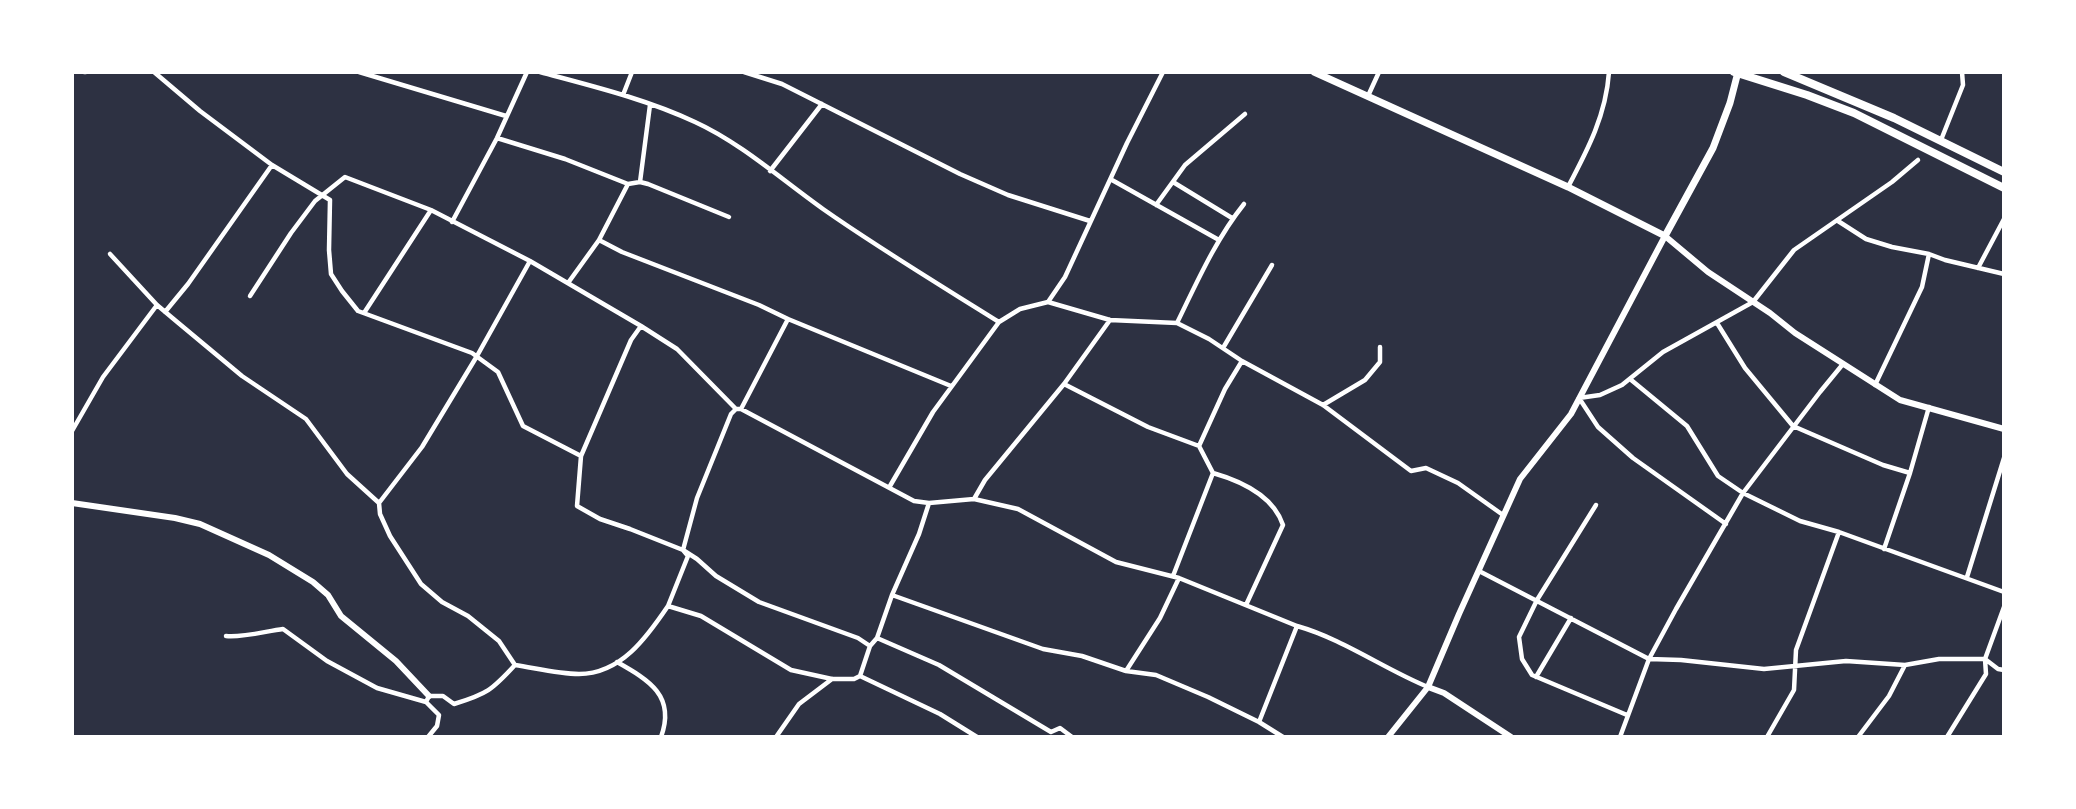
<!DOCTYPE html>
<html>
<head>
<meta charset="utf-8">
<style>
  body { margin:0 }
  #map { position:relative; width:2076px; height:809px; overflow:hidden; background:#2d3142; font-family:Manrope,sans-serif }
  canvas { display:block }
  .frame { position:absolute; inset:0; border:74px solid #fff; pointer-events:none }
</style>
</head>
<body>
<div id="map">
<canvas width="2076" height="809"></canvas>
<div class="frame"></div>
</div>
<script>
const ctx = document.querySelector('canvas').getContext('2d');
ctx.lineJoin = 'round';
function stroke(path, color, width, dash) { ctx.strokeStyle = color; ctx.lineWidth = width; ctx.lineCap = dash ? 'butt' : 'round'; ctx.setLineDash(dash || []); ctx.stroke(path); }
stroke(new Path2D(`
  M84,72H86
  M154,72L200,111L272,165L330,200L329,250L331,274L342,291L358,311L472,353L498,372L523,426L581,456
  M359,72L506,116
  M540,72C592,86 646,99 695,122C741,143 782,180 823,209C880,249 940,285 999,322
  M744,72L782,84L960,174L1008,195L1090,221
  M623,95L632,72
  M1368,96L1379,72
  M497,138L565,159L628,184
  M1941,140L1963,85L1962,72
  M770,171L822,104
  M1112,180L1219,240
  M640,182L650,105
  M1173,182L1232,218
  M1568,187C1588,149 1606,115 1609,72
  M1156,205L1185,165L1245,114
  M1838,221L1866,239L1892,247L1929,254L1945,260L2004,274
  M452,222L497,138L527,72
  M599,240L622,252L759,305L788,319L951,386
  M110,254L157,305L176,321L242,376L306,419L347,474L379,503L380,514L390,536L421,584L442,602L468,616L499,641L515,665
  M1978,268L2004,219
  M568,283L599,240L628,184L640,182L648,184L729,217
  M250,296L291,233L315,201L345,177L431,210L530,261L641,326L677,349L736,409H741L914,501L929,503L974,499L1018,509L1116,562L1179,578L1297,626C1343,639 1384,669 1428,687
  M1048,302L1110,320L1177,323L1209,339L1242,361L1323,405L1411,471L1426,468L1458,483L1503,515
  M165,312L188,284L272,165
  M364,313L431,210
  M1177,323C1197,282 1216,239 1244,204
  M1717,323L1745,368L1793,426L1883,465L1910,473
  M641,326L631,340L581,456L577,506L600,519L630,529L683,550L697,559L716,576L759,602L858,638L870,646
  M1223,348L1272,265
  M1242,361L1225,389L1199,446L1213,473C1241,481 1273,495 1283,525L1246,605
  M1630,379L1687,426L1718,476L1743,493L1800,521L1839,532L2004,592
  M1064,384L1148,427L1199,446
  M1875,385L1922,287L1929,254
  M1323,405L1365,380L1380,362V347
  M741,409L788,319
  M72,431L103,377L157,305
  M890,486L933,412L999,322L1020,309L1048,302L1065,277L1127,143L1163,72
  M974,499L985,480L1064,384L1110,320
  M379,503L422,447L477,356L530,261
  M1596,505L1537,600L1519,637L1522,659L1532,675L1627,715
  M1726,524L1633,458L1598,427L1579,398L1600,395L1622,385L1663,352L1753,302L1794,250L1892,182L1918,160
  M1884,549L1910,473L1929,407
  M1479,571L1649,659L1681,660L1764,669L1846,661L1905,665L1939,659H1985L1998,669L2004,670
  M1173,576L1213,473
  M1967,577L2004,458
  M892,595L1043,649L1082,656L1126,671L1156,675L1208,697L1259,722L1283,737
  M668,606L688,556L683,550L697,498L731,414L736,409
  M226,636C241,638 267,631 283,629L327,661L377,688L426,702L429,696H443L454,704C487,694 492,690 515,665C535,668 558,674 579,674C621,674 647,637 668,606L701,616L791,670L832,679H854L860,676L870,646L877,638L892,595L919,534L929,503
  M877,638L939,665L1051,732L1060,728L1072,737
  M617,662C649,680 676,696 661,737
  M1126,671L1160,618L1179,578
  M860,676L940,714L977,737
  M1536,677L1571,618
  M426,702L439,715L437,726L428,737
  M1259,722L1297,626
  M776,737L799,704L832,679
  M1620,737L1649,659L1676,609L1743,493L1820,392L1843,364
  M1767,737L1794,690L1796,650L1839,532
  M1858,737L1889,696L1905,665
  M1947,737L1986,674L1985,659L2004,607`), '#fff', 4.5);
stroke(new Path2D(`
  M72,503L175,518L200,524L269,555L313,582L328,595L341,616L396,661L429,696
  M1428,687L1444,693L1511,737
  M1388,737L1428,687L1459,614L1520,479L1571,414L1665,236L1708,272L1770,313L1795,333L1900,400L2004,429`), '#fff', 6);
stroke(new Path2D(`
  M1314,72L1568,187L1665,236L1713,148L1730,103L1738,72`), '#fff', 7);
stroke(new Path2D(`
  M1734,72L1807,95L1854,113L2004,188
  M1784,72L1894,118L2004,172`), '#fff', 8);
</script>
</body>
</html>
